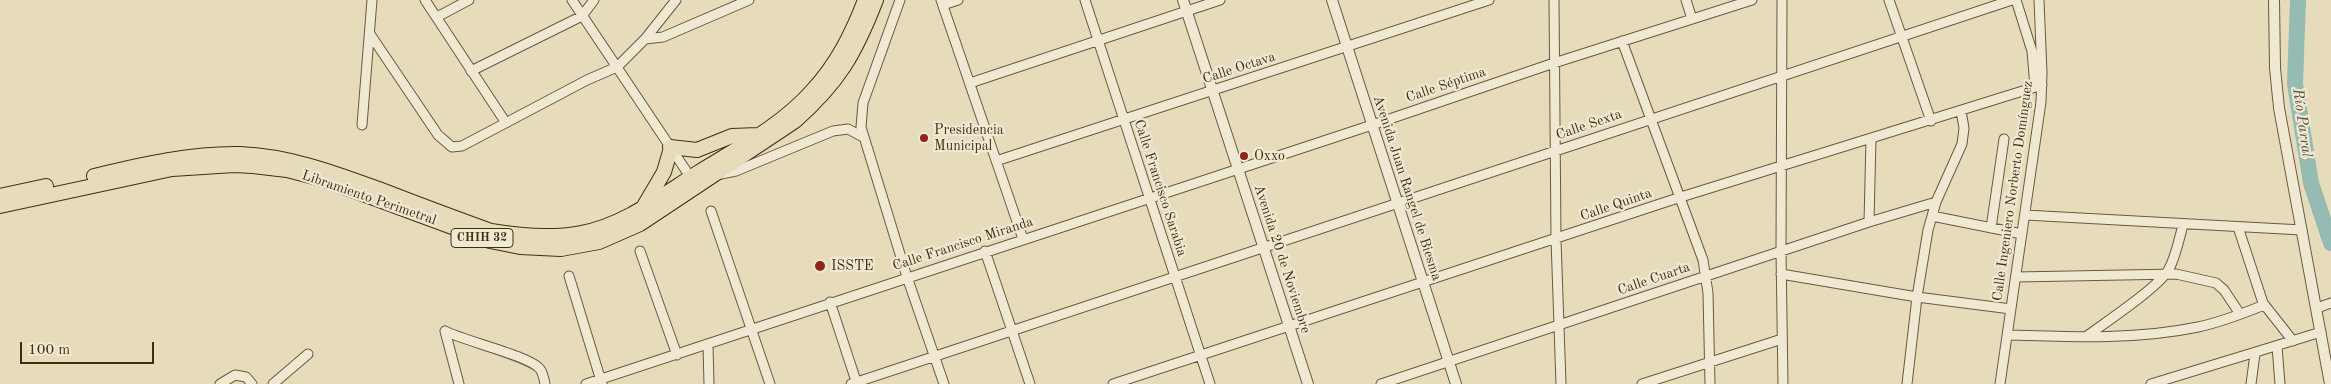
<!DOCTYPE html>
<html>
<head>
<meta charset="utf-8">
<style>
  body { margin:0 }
  #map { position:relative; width:2331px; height:384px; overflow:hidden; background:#e6dcbc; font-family:"Old Standard TT",serif }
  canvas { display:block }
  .scale { position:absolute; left:20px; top:342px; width:134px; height:22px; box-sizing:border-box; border:2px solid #432d0f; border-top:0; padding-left:6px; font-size:15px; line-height:18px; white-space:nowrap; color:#432d0f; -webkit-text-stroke:4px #efe8d3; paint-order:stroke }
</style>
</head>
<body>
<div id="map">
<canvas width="2331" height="384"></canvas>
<div class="scale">100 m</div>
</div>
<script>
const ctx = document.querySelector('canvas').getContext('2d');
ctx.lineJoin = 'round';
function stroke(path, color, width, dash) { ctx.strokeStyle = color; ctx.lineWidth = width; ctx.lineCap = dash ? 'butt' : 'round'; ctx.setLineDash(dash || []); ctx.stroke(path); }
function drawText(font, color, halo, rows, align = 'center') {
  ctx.font = font + ' "Old Standard TT",serif'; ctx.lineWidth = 4.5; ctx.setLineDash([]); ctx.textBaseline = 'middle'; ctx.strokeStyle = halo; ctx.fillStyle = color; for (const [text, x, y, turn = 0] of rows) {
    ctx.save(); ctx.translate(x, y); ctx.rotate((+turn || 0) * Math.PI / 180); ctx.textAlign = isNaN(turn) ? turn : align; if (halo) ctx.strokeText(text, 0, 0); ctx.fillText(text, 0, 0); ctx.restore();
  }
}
stroke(new Path2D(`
  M2298,0L2295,84L2311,183L2331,243`), '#96bbb2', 16);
const minor = new Path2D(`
  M425,0L506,123
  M572,0L693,181
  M900,0L863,103L861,127L907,277L944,384
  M941,0L1023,239
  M1085,0L1210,384
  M1554,0L1556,239L1561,384
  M1686,0L1692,19
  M1782,0L1781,251L1783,384
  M1889,0L1931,121
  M2016,0L2032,51L2035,87
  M943,5L958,0
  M437,17L469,0
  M370,34L438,135L452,147L462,146L587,80L617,67L645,39L663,37L749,0
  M645,39L676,0
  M1622,41L1703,260L1708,293L1710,384
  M471,71L582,16L594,0
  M970,83L1220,0
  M362,125L372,0
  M996,161L1489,0
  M716,175L736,171L833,131L848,129L863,137
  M711,211L770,384
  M2025,215L2302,230
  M1932,216L2022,234
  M1869,222L1871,139
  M2238,227L2263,303L2293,341
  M1991,228L2004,139
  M640,251L677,355
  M985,251L1030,384
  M1781,274L1917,297L2011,309
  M569,276L602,384
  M2016,277L2176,274L2216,283L2224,290L2240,314
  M830,302L857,384
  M2317,308L2331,303
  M445,331C464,341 530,356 540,369C543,373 544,379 545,384
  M445,331L459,384
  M2007,335C2070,337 2136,340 2198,327C2221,322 2242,314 2264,305
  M2087,336C2106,322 2159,287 2169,269C2176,256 2179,239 2183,225
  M708,345L709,384
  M2277,346L2280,384
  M220,384L235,375L246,377L252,384
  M273,384L308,354
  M586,384L1372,125L1554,63L1752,0
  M851,384L2012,0
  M1113,384L1681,197L2042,85
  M1381,384L1869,222L1936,202
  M1642,384L1782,339
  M1907,384L1917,297L1928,230L1936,202L1962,144L1964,128L1961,111
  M2000,384L2041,102L2042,73L2039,0
  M2151,384L2321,332
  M2251,384L2255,354`);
const tertiary = new Path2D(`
  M1183,0L1308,384
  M1332,0L1456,384
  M2274,0L2275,68L2279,108L2330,384`);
const primary = new Path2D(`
  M670,147L697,150L732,136L758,135
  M94,176C141,165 191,153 240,154C291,156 337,174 384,191C420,205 455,218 491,231C521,236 551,239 581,233C625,225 662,195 699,172C738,148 781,126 812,91C837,64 852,34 865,0
  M0,196L46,186
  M0,206L172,169L234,165L253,166L287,170L322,179L490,241L520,247L561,249L599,242L640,224L795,121C839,82 855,54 876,0
  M644,206L664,172L671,148`);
stroke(minor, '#6c593a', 11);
stroke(tertiary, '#6c593a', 12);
stroke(primary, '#432d0f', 16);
stroke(minor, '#efe8d3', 9);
stroke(tertiary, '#efe8d3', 10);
stroke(primary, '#e6dcbc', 14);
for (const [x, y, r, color] of [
  [924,138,5,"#8f2418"],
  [1244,156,5,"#8f2418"],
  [820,266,6,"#8f2418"]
]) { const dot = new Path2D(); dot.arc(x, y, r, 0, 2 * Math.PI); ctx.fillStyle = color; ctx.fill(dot); stroke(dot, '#efe8d3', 2); }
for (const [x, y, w] of [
  [482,238,62]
]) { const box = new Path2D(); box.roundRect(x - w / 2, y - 9.5, w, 19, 4); ctx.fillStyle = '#efe8d3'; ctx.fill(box); stroke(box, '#432d0f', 1); }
drawText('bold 12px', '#432d0f', null, [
  ["CHIH 32",482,238]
]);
drawText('14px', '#432d0f', '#efe8d3', [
  ["Calle Octava",1239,68,-18],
  ["Calle Séptima",1446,85,-19],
  ["Calle Sexta",1589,125,-19],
  ["Calle Francisco Sarabia",1160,188,72],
  ["Avenida Juan Rangel de Biesma",1407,188,72],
  ["Calle Ingeniero Norberto Domínguez",2013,191,-82],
  ["Libramiento Perimetral",369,198,19],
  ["Calle Quinta",1616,205,-19],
  ["Calle Francisco Miranda",963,244,-18],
  ["Avenida 20 de Noviembre",1282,259,72],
  ["Calle Cuarta",1654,279,-19]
]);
drawText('14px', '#432d0f', '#efe8d3', [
  ["Presidencia",934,130],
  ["Municipal",934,146],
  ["Oxxo",1254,156],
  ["ISSTE",831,266]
], 'left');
drawText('italic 15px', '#585038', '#efe8d3', [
  ["Río Parral",2302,123,82]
]);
</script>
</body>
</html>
